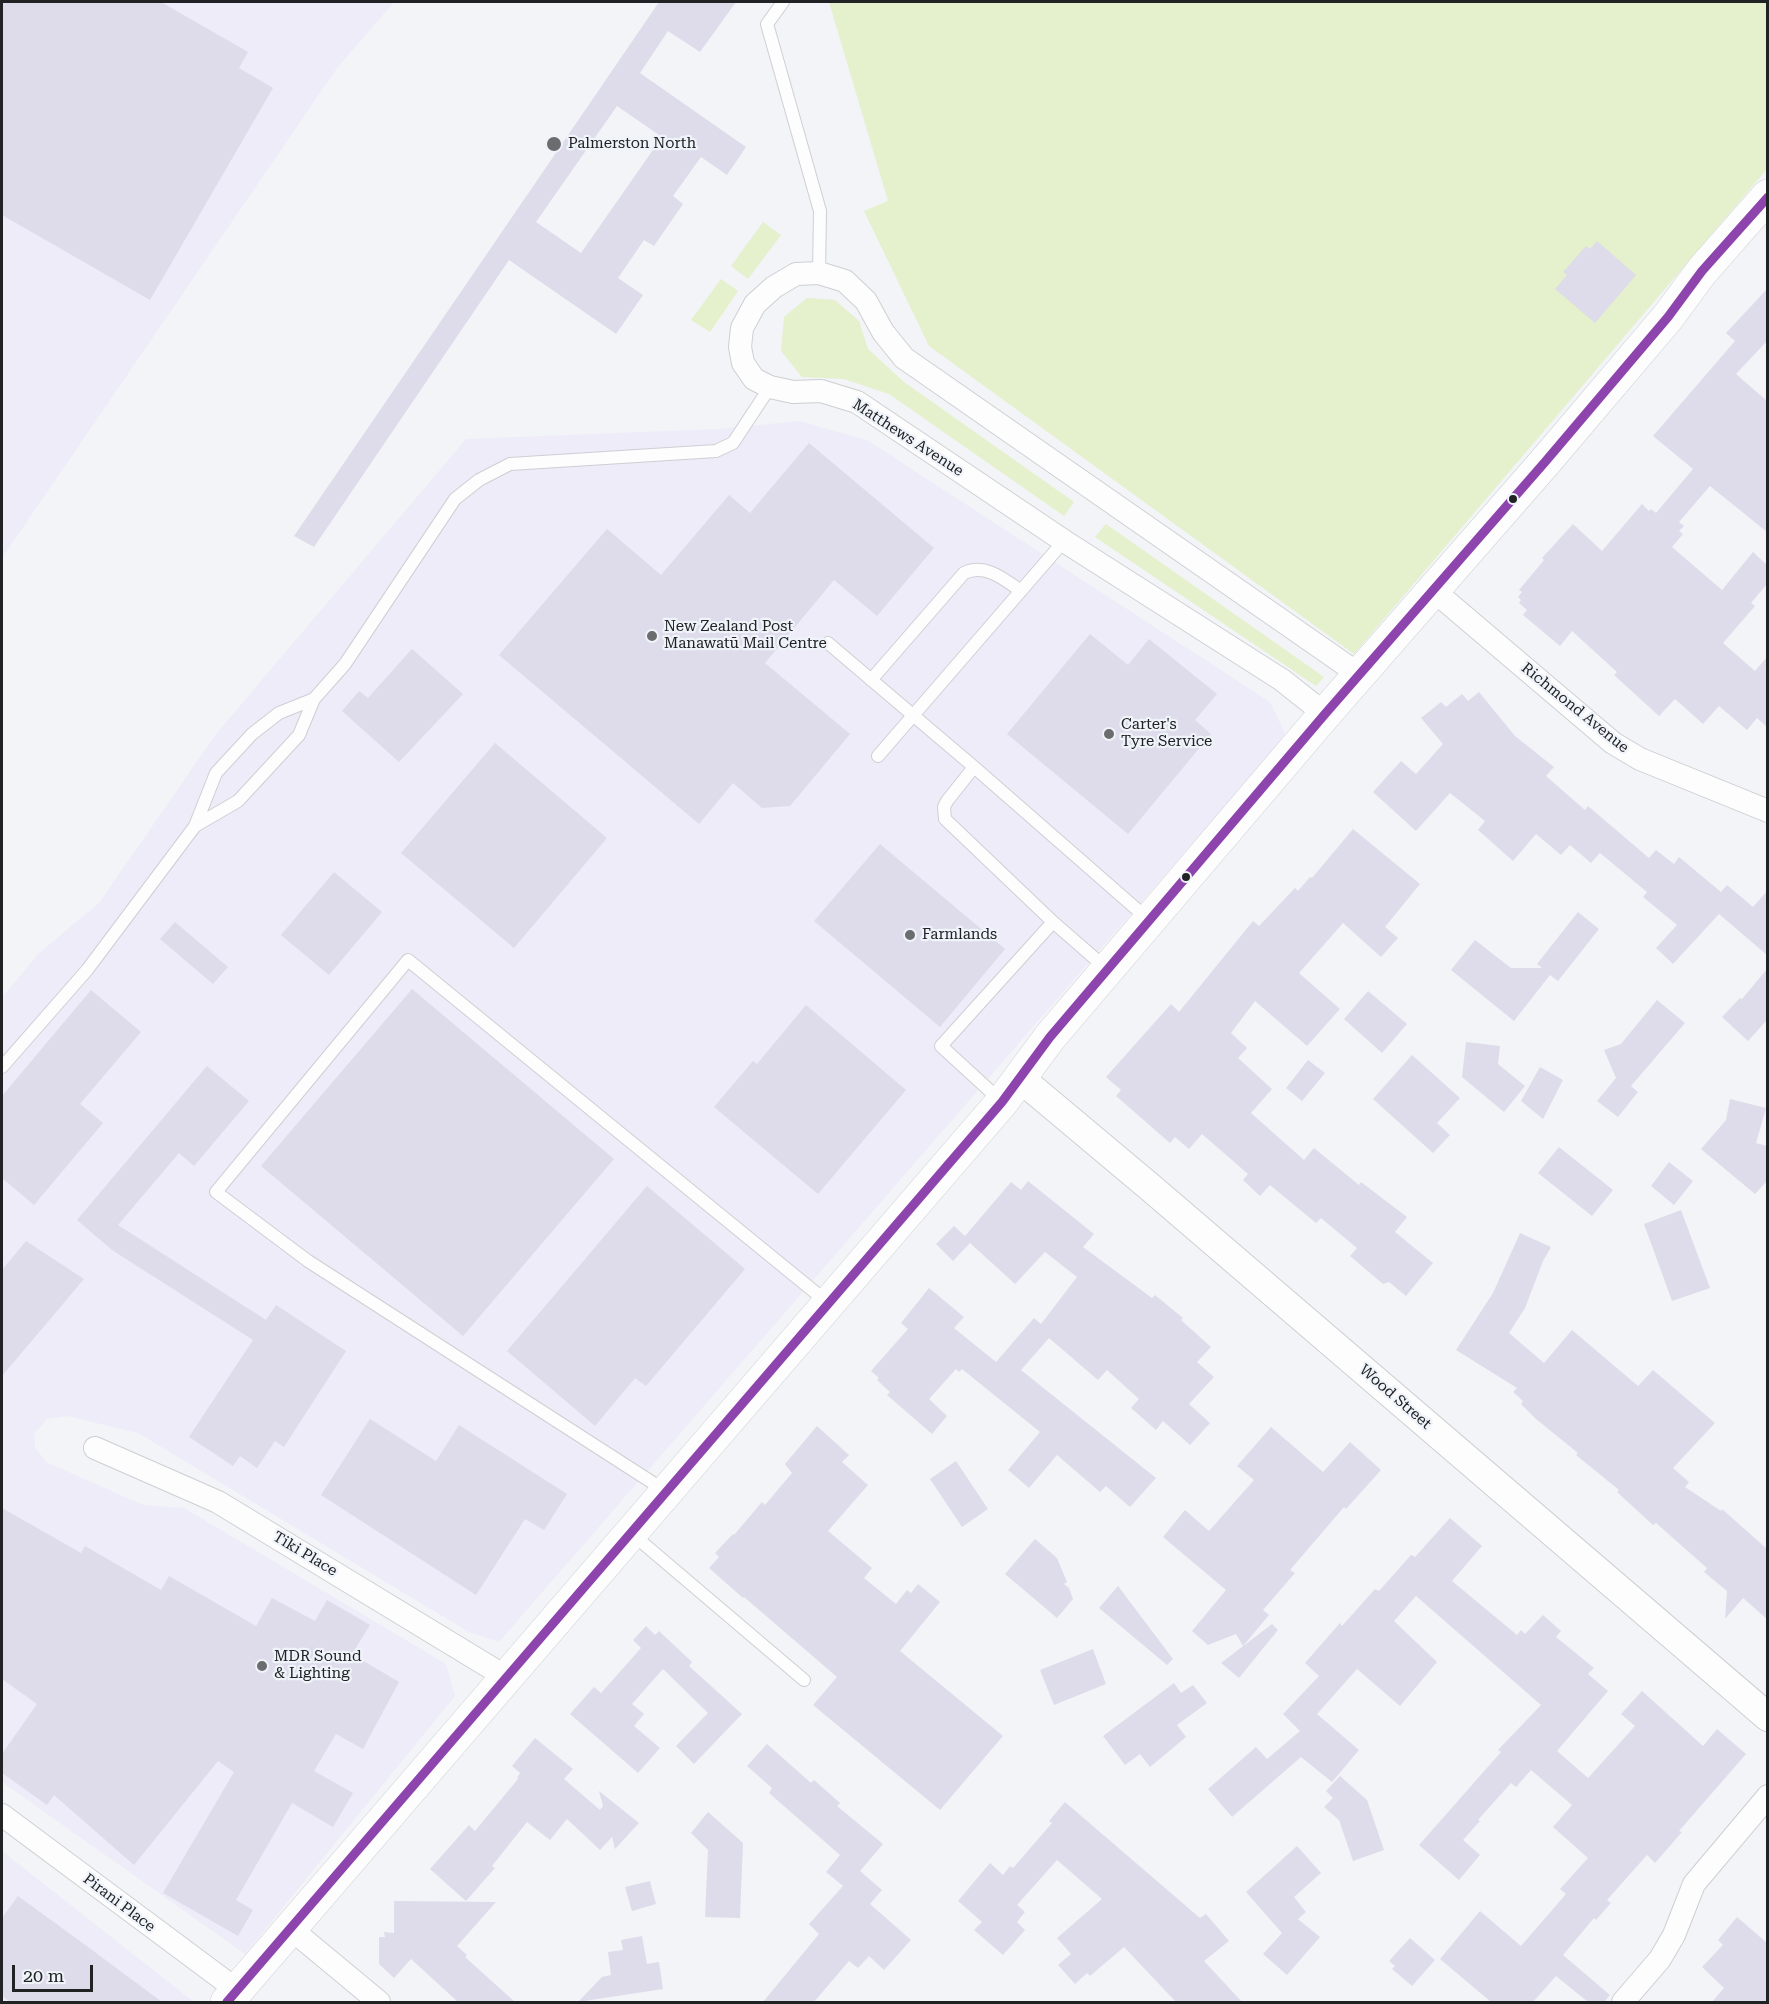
<!DOCTYPE html>
<html>
<head>
<meta charset="utf-8">
<style>
  body { margin:0 }
  #map { position:relative; width:1769px; height:2004px; overflow:hidden; background:#f2f4f7; font-family:"Roboto Serif",serif }
  canvas { display:block }
  .frame { position:absolute; inset:0; border:3px solid #202224; pointer-events:none }
  .scale { position:absolute; left:12px; top:1965px; width:81px; height:27px; box-sizing:border-box; border:3px solid #202224; border-top:0; padding-left:8px; font-size:18px; line-height:21px; white-space:nowrap; color:#202224; -webkit-text-stroke:4px #eff3fa; paint-order:stroke }
</style>
</head>
<body>
<div id="map">
<canvas width="1769" height="2004"></canvas>
<div class="frame"></div>
<div class="scale">20 m</div>
</div>
<script>
const ctx = document.querySelector('canvas').getContext('2d');
ctx.lineJoin = 'round';
function fillPath(path, color) { ctx.fillStyle = color; ctx.fill(path, 'evenodd'); }
function stroke(path, color, width, dash) { ctx.strokeStyle = color; ctx.lineWidth = width; ctx.lineCap = dash ? 'butt' : 'round'; ctx.setLineDash(dash || []); ctx.stroke(path); }
function drawText(font, color, halo, rows, align = 'center') {
  ctx.font = font + ' "Roboto Serif",serif'; ctx.lineWidth = 4.5; ctx.setLineDash([]); ctx.textBaseline = 'middle'; ctx.strokeStyle = halo; ctx.fillStyle = color; for (const [text, x, y, turn = 0] of rows) {
    ctx.save(); ctx.translate(x, y); ctx.rotate((+turn || 0) * Math.PI / 180); ctx.textAlign = isNaN(turn) ? turn : align; if (halo) ctx.strokeText(text, 0, 0); ctx.fillText(text, 0, 0); ctx.restore();
  }
}
fillPath(new Path2D(`
  M2,2H394L337,68L2,558Z
  M799,421L867,440L1270,702L1285,733L1275,748L499,1642L469,1632L138,1433L67,1416L47,1419L34,1434L35,1447L46,1462L143,1505L184,1508L446,1664L455,1696L245,1954L2,1782V998L38,954L99,903L216,734L466,439L718,429Z
  M2,1851L194,2002H2Z`), '#eeecf9');
fillPath(new Path2D(`
  M829,2H1767V169L1354,654L929,346L864,211L888,201Z
  M763,222L781,235L748,279L731,266Z
  M721,279L738,291L710,332L691,320Z
  M807,298L835,300L859,321L868,349L904,382L1074,502L1064,516L889,394L844,379L802,377L781,351L784,317Z
  M1106,524L1324,677L1316,686L1095,537Z`), '#e5f0cc');
fillPath(new Path2D(`
  M2,2H161L248,52L239,68L273,88L150,300L2,215Z
  M659,2H736L700,52L668,31L640,73L746,147L727,175L701,157L673,196L683,204L654,246L644,240L618,278L643,295L616,334L509,260L314,547L294,536ZM617,106L662,137L581,253L536,222Z
  M1597,241L1636,275L1595,323L1555,289L1567,275L1563,272L1586,246L1590,249Z
  M1767,289V341L1736,374L1767,401V532L1710,486L1679,522L1684,526L1679,531L1683,534L1672,547L1722,590L1753,552L1767,565V584L1751,603L1755,606L1723,643L1755,671L1767,657V727L1757,718L1747,730L1719,706L1703,724L1675,699L1659,716L1614,675L1617,672L1572,631L1560,646L1523,615L1527,610L1519,603L1521,600L1518,597L1522,592L1519,590L1544,560L1542,558L1573,524L1602,551L1642,504L1649,511L1651,509L1656,513L1693,469L1653,436L1735,341L1726,333Z
  M809,443L934,548L877,616L834,580L765,663L850,734L790,806L762,808L733,783L699,824L499,655L607,529L661,575L729,495L750,513Z
  M1090,634L1128,665L1149,639L1217,694L1195,720L1211,734L1128,834L1007,734Z
  M412,649L463,694L399,762L342,711L359,691L368,698Z
  M1479,692L1515,736L1554,767L1546,776L1585,810L1588,806L1649,858L1656,850L1674,864L1679,857L1721,892L1727,885L1753,907L1767,891V955L1719,914L1673,964L1656,948L1677,925L1643,897L1647,892L1600,853L1591,863L1570,845L1561,855L1536,834L1513,861L1478,830L1485,821L1450,793L1416,831L1373,792L1401,761L1416,774L1443,744L1421,718L1441,702L1446,707L1462,694L1468,701Z
  M495,743L607,838L514,948L401,853Z
  M1353,829L1420,884L1385,927L1398,938L1381,957L1343,923L1299,973L1340,1009L1307,1046L1255,1001L1231,1033L1247,1048L1238,1058L1272,1089L1251,1113L1304,1160L1314,1148L1359,1185L1361,1182L1407,1217L1395,1232L1433,1263L1406,1296L1389,1282L1383,1284L1350,1256L1357,1248L1321,1218L1316,1223L1270,1185L1260,1196L1243,1180L1248,1174L1202,1134L1189,1149L1175,1137L1170,1143L1116,1096L1121,1090L1106,1077L1171,1004L1179,1012L1253,921L1259,926L1295,888L1298,891L1310,877L1312,878Z
  M880,844L1005,949L940,1027L814,921Z
  M334,872L382,912L329,975L281,935Z
  M1578,912L1599,929L1558,981L1550,975L1514,1021L1451,970L1475,940L1511,968H1542L1537,964Z
  M175,922L228,967L213,984L160,939Z
  M1767,969V1020L1748,1041L1722,1017L1740,998L1742,999Z
  M412,989L614,1159L463,1336L261,1166Z
  M91,990L141,1032L80,1104L103,1123L34,1205L2,1178V1096Z
  M1368,991L1407,1024L1382,1053L1344,1019Z
  M1657,1000L1685,1023L1631,1086L1638,1092L1618,1117L1597,1101L1616,1078L1604,1050L1621,1044Z
  M806,1005L906,1090L818,1194L714,1107L753,1061L757,1064Z
  M1466,1042L1500,1046L1498,1064L1525,1086L1504,1112L1462,1077Z
  M1412,1055L1460,1098L1437,1123L1450,1135L1433,1153L1373,1099Z
  M1308,1060L1325,1073L1302,1101L1286,1088Z
  M207,1066L249,1101L194,1166L179,1153L118,1225L266,1320L276,1305L346,1351L284,1447L275,1441L257,1468L240,1456L233,1466L189,1437L253,1340L112,1250L77,1220Z
  M1540,1067L1563,1080L1543,1119L1521,1101Z
  M1730,1099L1766,1108L1756,1143L1767,1146V1181L1755,1194L1701,1149L1726,1120Z
  M1559,1147L1613,1190L1592,1216L1538,1173Z
  M1669,1162L1693,1181L1674,1205L1651,1186Z
  M1028,1181L1094,1234L1083,1247L1152,1298L1155,1295L1183,1318L1181,1320L1211,1347L1197,1362L1214,1377L1189,1404L1210,1423L1190,1445L1163,1421L1156,1430L1131,1408L1139,1399L1107,1370L1098,1380L1049,1338L1021,1370L1156,1478L1130,1507L1106,1486L1100,1492L1057,1455L1029,1488L1008,1470L1040,1432L962,1369L959,1372L956,1369L929,1399L947,1416L932,1434L887,1395L890,1392L877,1380L879,1378L871,1371L908,1329L901,1323L929,1288L964,1317L954,1328L996,1362L1034,1318L1041,1324L1077,1277L1045,1252L1015,1284L970,1243L953,1261L936,1244L954,1226L965,1236L1011,1182L1021,1190Z
  M647,1186L745,1269L646,1386L635,1378L595,1426L507,1351Z
  M1681,1210L1710,1288L1672,1301L1644,1224Z
  M1520,1233L1551,1247L1543,1261L1525,1308L1509,1333L1544,1363L1572,1330L1638,1386L1653,1370L1715,1423L1673,1468L1689,1482L1685,1487L1721,1511L1722,1509L1767,1549V1619L1743,1598L1725,1619L1727,1591L1704,1572L1707,1568L1656,1523L1653,1525L1617,1492L1619,1490L1576,1455L1578,1453L1536,1419L1521,1404L1523,1401L1513,1392L1517,1388L1456,1350L1493,1293Z
  M26,1241L84,1279L2,1376V1270Z
  M370,1419L436,1461L459,1425L567,1494L544,1530L525,1519L476,1595L321,1495Z
  M817,1426L849,1455L842,1462L868,1485L828,1531L872,1568L864,1578L896,1604L907,1590L911,1593L918,1584L940,1602L900,1651L1003,1736L940,1810L813,1705L837,1677L744,1597L743,1598L709,1568L719,1557L715,1553L733,1534L734,1535L762,1502L765,1505L792,1473L785,1464Z
  M1271,1427L1323,1472L1350,1442L1381,1470L1346,1509L1344,1507L1290,1570L1295,1573L1263,1610L1269,1615L1243,1646L1236,1634L1208,1645L1192,1631L1226,1590L1163,1537L1185,1510L1209,1531L1254,1480L1237,1466Z
  M956,1461L988,1509L962,1527L930,1479Z
  M2,1508L81,1553L85,1546L161,1590L169,1576L256,1626L272,1598L315,1621L327,1600L370,1625L352,1654L399,1682L363,1749L336,1734L314,1771L353,1793L333,1827L292,1803L236,1900L253,1910L238,1936L163,1893L234,1772L218,1761L134,1865L54,1795L47,1805L2,1773V1754L37,1704L2,1679Z
  M1450,1518L1482,1546L1452,1581L1517,1635L1521,1630L1525,1634L1543,1615L1561,1631L1556,1637L1594,1668L1588,1674L1608,1691L1557,1751L1588,1778L1635,1726L1621,1714L1642,1691L1703,1746L1717,1729L1746,1754L1679,1831L1682,1832L1655,1863L1647,1855L1607,1900L1611,1903L1596,1920L1594,1918L1563,1955L1610,1995L1604,2002H1588L1556,1976L1533,2002H1491L1440,1959L1480,1911L1521,1946L1566,1894L1560,1889L1588,1858L1553,1827L1572,1805L1531,1770L1516,1787L1511,1783L1478,1820L1480,1821L1463,1840L1480,1855L1459,1880L1419,1845L1501,1752L1498,1750L1541,1705L1416,1596L1394,1621L1437,1662L1400,1706L1357,1669L1317,1714L1359,1750L1332,1782L1301,1757L1232,1817L1208,1789L1256,1747L1267,1759L1300,1731L1283,1714L1319,1676L1305,1663L1340,1623L1342,1626L1375,1589L1379,1591L1411,1555L1415,1557Z
  M1035,1539L1057,1558L1067,1582L1064,1584L1069,1588L1073,1599L1057,1618L1005,1574Z
  M1118,1586L1173,1659L1167,1665L1099,1608Z
  M1272,1624L1278,1630L1239,1678L1221,1663Z
  M646,1626L655,1635L659,1631L692,1662L689,1666L742,1714L694,1764L676,1746L708,1713L663,1669L632,1704L644,1714L634,1726L660,1748L638,1773L570,1714L594,1687L601,1693L641,1648L633,1640Z
  M1093,1649L1106,1684L1054,1705L1040,1670Z
  M1174,1683L1181,1693L1193,1685L1207,1703L1177,1725L1186,1737L1150,1767L1140,1754L1125,1765L1103,1736Z
  M535,1738L573,1769L564,1779L600,1810L603,1806L599,1791L639,1823L615,1849L612,1837L600,1850L567,1819L550,1840L527,1822L492,1866L495,1868L466,1901L430,1869L469,1825L475,1831L518,1779L517,1778L520,1773L512,1766Z
  M767,1744L811,1783L814,1780L840,1803L837,1806L883,1844L860,1871L882,1890L870,1904L911,1940L884,1970L869,1956L858,1968L849,1961L814,2002H763L819,1934L809,1924L843,1886L826,1872L840,1855L769,1793L772,1788L747,1766Z
  M1340,1776L1367,1800L1384,1850L1353,1861L1339,1820L1324,1807L1333,1798L1326,1791Z
  M1065,1802L1200,1918L1206,1914L1229,1941L1204,1961L1242,2002H1176L1124,1947L1090,1976L1087,1973L1075,1984L1058,1965L1071,1954L1057,1938L1102,1899L1057,1860L1017,1905L1025,1912L1017,1922L1025,1930L1003,1955L974,1930L982,1922L958,1901L990,1863L1003,1875L1010,1866L1013,1868L1052,1823L1049,1821Z
  M708,1812L743,1843L740,1918L705,1917L708,1850L691,1833Z
  M1297,1846L1321,1873L1294,1897L1306,1912L1298,1919L1320,1937L1287,1975L1263,1954L1282,1933L1246,1892Z
  M650,1881L656,1904L632,1911L625,1887Z
  M18,1896L88,1947L162,2002H10L2,1996V1918Z
  M394,1901L496,1902L457,1946L467,1955L465,1957L515,2002H458L411,1959L394,1978L379,1964V1937H385L384,1932L394,1933Z
  M1737,1917L1767,1943V2002H1712L1724,1988L1702,1967L1723,1945L1718,1940Z
  M642,1936L647,1964L659,1962L663,1989L578,2002L602,1977L611,1975L608,1952L623,1950L621,1940Z
  M1410,1938L1435,1960L1412,1986L1392,1969L1395,1966L1389,1961Z`), '#dedcea');
const service = new Path2D(`
  M783,2L767,24L820,211L819,273
  M828,643L974,767L1149,920
  M871,680L964,573C985,563 1004,579 1021,591
  M878,756L1064,541
  M974,767L947,801L944,807L945,819L1053,922L1107,969
  M195,826L238,801L299,735L314,699L345,664L455,499L479,480L510,464L716,451L733,443L770,387
  M2,1067L87,970L195,826L216,773L252,734L279,713L314,699
  M1001,1101L941,1046L1053,922
  M664,1490L308,1261L216,1192L408,960L827,1302
  M631,1533L804,1680`);
const minor = new Path2D(`
  M1433,590L1613,743L1640,759L1768,811
  M1325,714L1282,680L1064,541L857,402L821,391L793,392L770,387L754,379L743,363L740,347L742,328L755,304L774,287L796,274L819,273L845,281L866,301L883,332L904,358L1360,675
  M95,1448L218,1502L506,1677
  M2,1815L237,1990
  M291,1929L379,2002
  M1623,2002L1660,1959L1674,1935L1694,1884L1768,1796`);
const tertiary = new Path2D(`
  M1021,1079L1151,1188L1768,1717`);
const secondary = new Path2D(`
  M227,2002L1002,1102L1050,1037L1325,714L1545,462L1668,317L1702,271L1768,196`);
stroke(service, '#cdcfd2', 14);
stroke(minor, '#cdcfd2', 24);
stroke(tertiary, '#cdcfd2', 30);
stroke(secondary, '#cdcfd2', 34);
stroke(service, '#fdfdfe', 12);
stroke(minor, '#fdfdfe', 22);
stroke(tertiary, '#fdfdfe', 28);
stroke(secondary, '#fdfdfe', 33);
stroke(new Path2D(`
  M227,2002L1002,1102L1050,1037L1325,714L1545,462L1668,317L1702,271L1768,197`), '#8e44ad', 9);
for (const [x, y, r, color] of [
  [554,144,8,"#6a6c6e"],
  [1513,499,5,"#202224"],
  [652,636,6,"#6a6c6e"],
  [1109,734,6,"#6a6c6e"],
  [1186,877,5,"#202224"],
  [910,935,6,"#6a6c6e"],
  [262,1666,6,"#6a6c6e"]
]) { const dot = new Path2D(); dot.arc(x, y, r, 0, 2 * Math.PI); ctx.fillStyle = color; ctx.fill(dot); stroke(dot, '#eff3fa', 2); }
drawText('15px', '#202224', '#eff3fa', [
  ["Palmerston North",568,144],
  ["New Zealand Post",664,627],
  ["Manawatū Mail Centre",664,644],
  ["Carter's",1121,725],
  ["Tyre Service",1121,742],
  ["Farmlands",922,935],
  ["MDR Sound",274,1657],
  ["& Lighting",274,1674]
], 'left');
drawText('15px', '#202224', '#eff3fa', [
  ["Matthews Avenue",908,438,33],
  ["Richmond Avenue",1575,708,39],
  ["Wood Street",1395,1397,41],
  ["Tiki Place",305,1554,31],
  ["Pirani Place",119,1903,37]
]);
</script>
</body>
</html>
